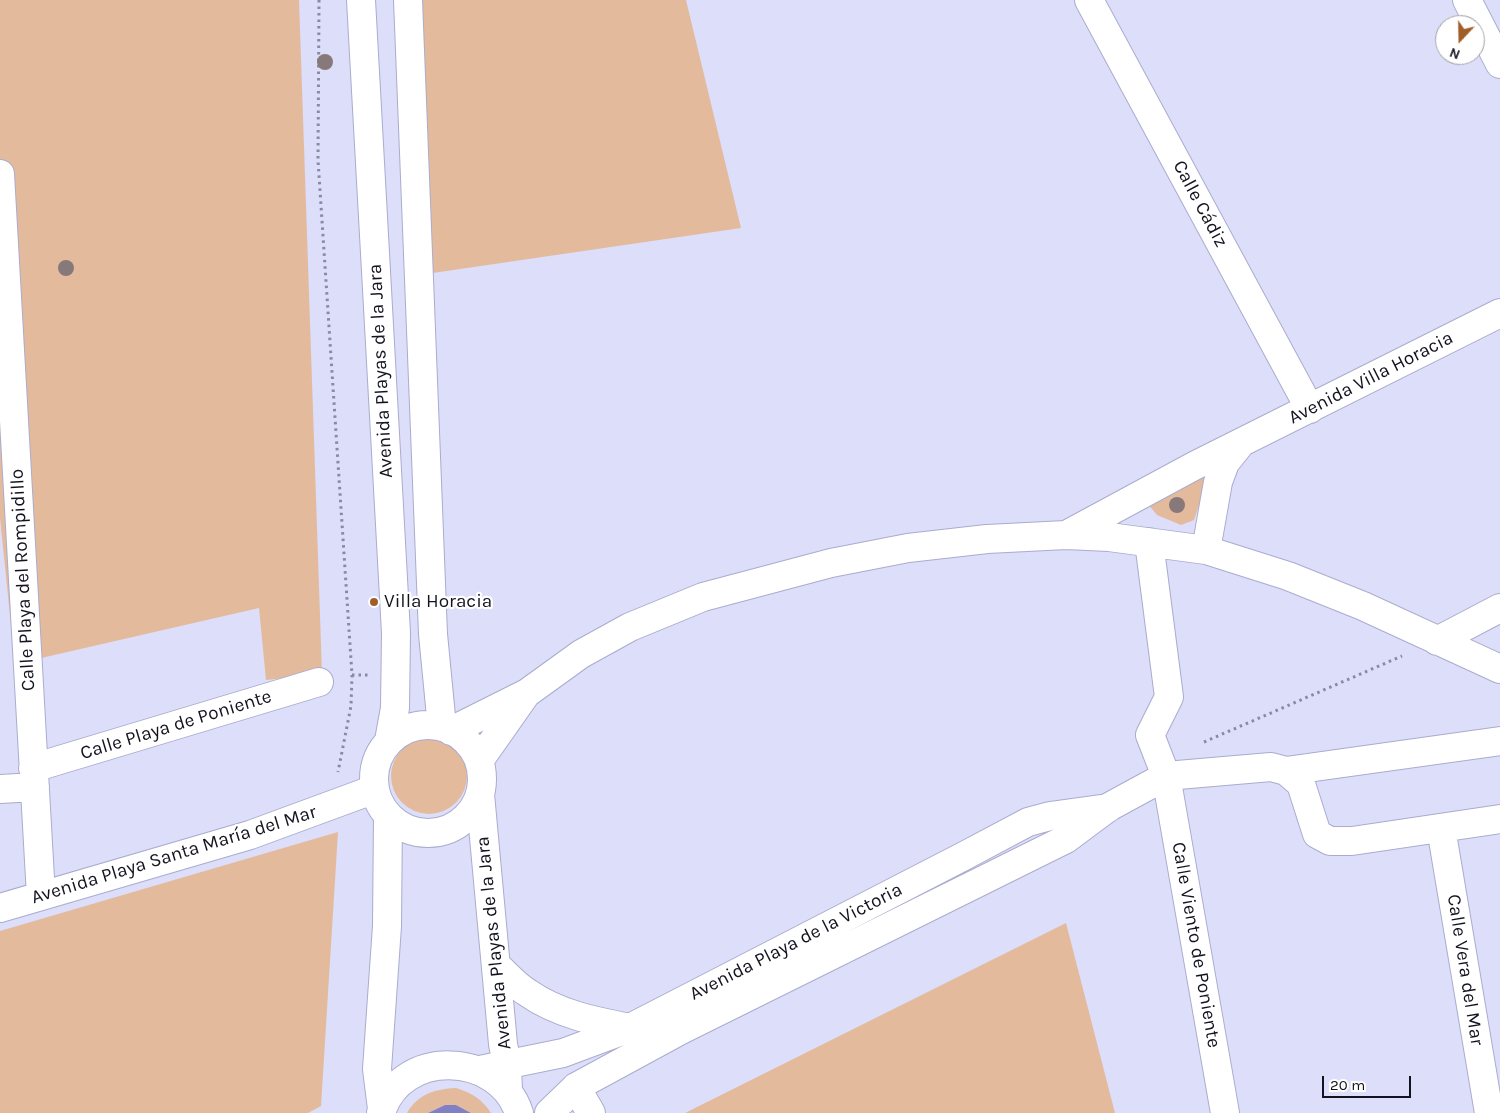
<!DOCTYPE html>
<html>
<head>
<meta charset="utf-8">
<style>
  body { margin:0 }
  #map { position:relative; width:1500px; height:1113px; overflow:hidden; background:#dcdefa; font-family:Karla,sans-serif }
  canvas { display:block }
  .north { position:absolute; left:1435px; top:15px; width:50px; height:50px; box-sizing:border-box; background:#fff; border:1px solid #a1a1a5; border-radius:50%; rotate:201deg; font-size:14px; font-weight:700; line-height:20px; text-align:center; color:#13131f }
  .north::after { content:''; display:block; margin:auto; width:18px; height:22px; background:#a05f2a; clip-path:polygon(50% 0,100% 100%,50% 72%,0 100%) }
  .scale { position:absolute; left:1322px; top:1076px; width:89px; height:22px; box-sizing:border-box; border:2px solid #13131f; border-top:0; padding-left:6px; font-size:15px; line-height:18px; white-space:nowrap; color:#13131f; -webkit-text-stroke:4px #fff; paint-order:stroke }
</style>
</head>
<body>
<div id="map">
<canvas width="1500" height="1113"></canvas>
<div class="north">N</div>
<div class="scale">20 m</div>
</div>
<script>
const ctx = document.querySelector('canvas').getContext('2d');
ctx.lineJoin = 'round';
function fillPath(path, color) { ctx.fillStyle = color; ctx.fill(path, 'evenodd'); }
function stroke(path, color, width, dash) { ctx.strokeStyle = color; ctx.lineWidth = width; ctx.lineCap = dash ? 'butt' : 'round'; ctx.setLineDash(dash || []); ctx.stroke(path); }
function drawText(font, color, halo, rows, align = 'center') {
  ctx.font = font + ' Karla,sans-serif'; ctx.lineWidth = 4.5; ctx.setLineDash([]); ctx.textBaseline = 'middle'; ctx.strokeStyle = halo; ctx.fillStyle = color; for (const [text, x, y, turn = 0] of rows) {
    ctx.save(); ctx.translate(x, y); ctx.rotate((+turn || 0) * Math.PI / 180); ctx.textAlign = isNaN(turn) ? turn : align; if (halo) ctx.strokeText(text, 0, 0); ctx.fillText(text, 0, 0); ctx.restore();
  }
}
fillPath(new Path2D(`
  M0,0H299L322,674L266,680L259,608L15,664L0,518Z
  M408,0H686L741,228L419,275Z
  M1210,472L1194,520L1181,525L1157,515L1148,504Z
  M391 776a38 38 0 1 1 76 0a38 38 0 1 1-76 0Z
  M338,832L321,1106L308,1113H0V931Z
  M1066,923L1115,1113H685Z
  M456,1088C472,1093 482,1099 491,1113H471L456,1105H445L428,1113H407C418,1094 435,1089 456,1088Z`), '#e4ba9d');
fillPath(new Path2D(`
  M445,1105H456L471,1113H428Z`), '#8080c3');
const minor = new Path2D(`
  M361,0L396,633L395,708L389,741
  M408,0L433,634L442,727
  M1089,0L1310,409
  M1467,0L1500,64
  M0,174L41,896
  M1068,534L1194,466L1500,313
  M1149,542L1169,697L1150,735L1166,776L1225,1113
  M1206,550L1218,482L1225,463L1241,443
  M1437,641L1500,608
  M374 779a54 54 0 1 1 108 0a54 54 0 1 1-108 0Z
  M451,731L527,693L581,654L630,627L703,597L831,563L908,548L987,539L1066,535L1109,537L1206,550L1288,576L1363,606L1500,669
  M1500,741L1286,771L1301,784L1317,834L1330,841H1352L1500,819
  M479,761L526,694
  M33,768L319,682
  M0,789L35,787
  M480,794L503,1044L507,1064L508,1092
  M1441,828L1489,1113
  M0,908L250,835L375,789
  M496,965C506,974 516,986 528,993C558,1014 594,1021 630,1028
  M480,1070L563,1053L630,1028L964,856L1028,822L1050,816L1108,808
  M576,1087L591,1113
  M382,1109L377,1069L387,926L388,816
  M381,1113C400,1048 499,1051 519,1113
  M549,1113L576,1087L681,1030L1066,839L1109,807L1166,776L1271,767L1286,771`);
stroke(minor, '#aaacce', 30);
stroke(new Path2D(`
  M319,0L318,160L352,675L351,706L338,772
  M352,675H368
  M1204,742L1402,656`), '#898a9f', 3, [2.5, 4]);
stroke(minor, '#fff', 28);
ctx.fillStyle = '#87797a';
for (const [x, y] of [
  [325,62],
  [66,268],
  [1177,505]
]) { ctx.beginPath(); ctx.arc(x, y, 8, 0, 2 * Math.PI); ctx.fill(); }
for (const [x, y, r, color] of [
  [374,602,5,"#a05f2a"]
]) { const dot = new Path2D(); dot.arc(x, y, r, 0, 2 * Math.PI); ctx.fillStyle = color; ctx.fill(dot); stroke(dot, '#fff', 2); }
drawText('19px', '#13131f', '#fff', [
  ["Calle Cádiz",1200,204,62],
  ["Avenida Playas de la Jara",381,371,-93],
  ["Avenida Villa Horacia",1371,378,-27],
  ["Calle Playa del Rompidillo",23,580,-93],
  ["Calle Playa de Poniente",176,725,-17],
  ["Avenida Playa Santa María del Mar",174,855,-17],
  ["Avenida Playa de la Victoria",796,942,-27],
  ["Avenida Playas de la Jara",494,943,-96],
  ["Calle Viento de Poniente",1196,945,80],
  ["Calle Vera del Mar",1465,970,81]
]);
drawText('19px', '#13131f', '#fff', [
  ["Villa Horacia",384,602]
], 'left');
</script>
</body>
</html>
